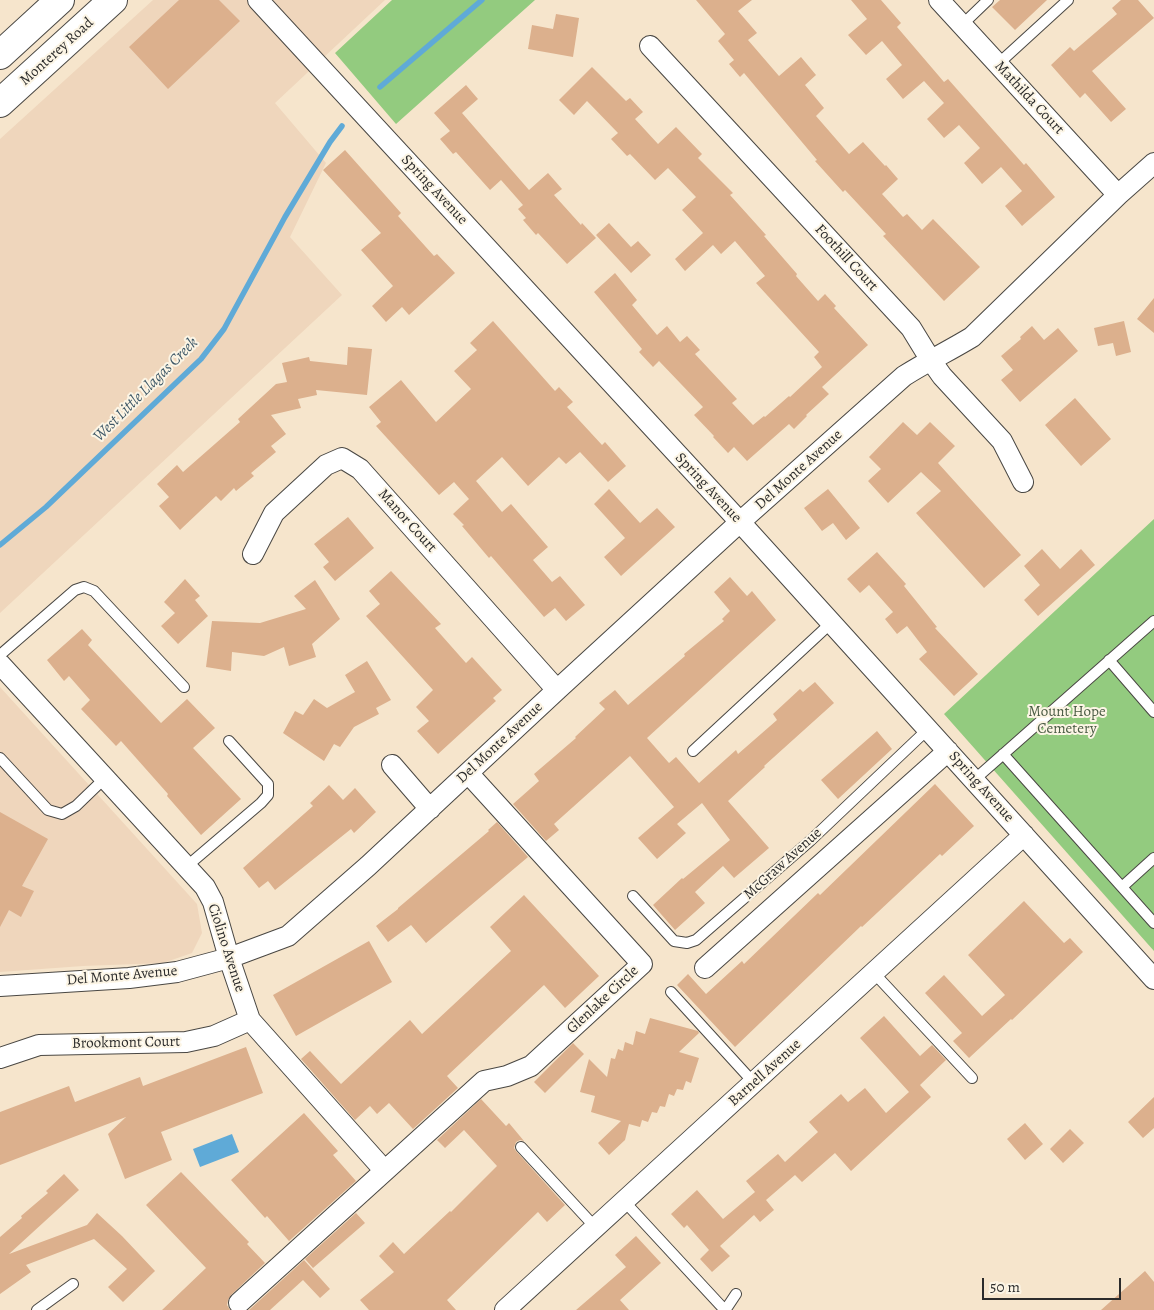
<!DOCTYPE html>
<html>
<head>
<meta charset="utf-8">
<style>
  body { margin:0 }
  #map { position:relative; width:1154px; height:1310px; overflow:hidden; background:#f6e5cc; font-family:Alegreya,serif }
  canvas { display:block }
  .scale { position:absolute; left:982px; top:1278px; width:139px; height:22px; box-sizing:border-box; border:2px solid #2b2b2b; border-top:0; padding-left:6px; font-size:15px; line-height:18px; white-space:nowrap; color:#2b2b2b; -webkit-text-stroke:4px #fcf5e5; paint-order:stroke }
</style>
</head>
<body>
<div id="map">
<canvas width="1154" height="1310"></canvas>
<div class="scale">50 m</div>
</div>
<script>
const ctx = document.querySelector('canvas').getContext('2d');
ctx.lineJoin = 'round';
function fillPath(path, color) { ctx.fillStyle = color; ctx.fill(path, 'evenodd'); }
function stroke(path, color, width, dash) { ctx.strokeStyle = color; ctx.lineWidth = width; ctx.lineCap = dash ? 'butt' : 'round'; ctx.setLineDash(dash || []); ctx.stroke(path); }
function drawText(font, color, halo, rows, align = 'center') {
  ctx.font = font + ' Alegreya,serif'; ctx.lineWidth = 4; ctx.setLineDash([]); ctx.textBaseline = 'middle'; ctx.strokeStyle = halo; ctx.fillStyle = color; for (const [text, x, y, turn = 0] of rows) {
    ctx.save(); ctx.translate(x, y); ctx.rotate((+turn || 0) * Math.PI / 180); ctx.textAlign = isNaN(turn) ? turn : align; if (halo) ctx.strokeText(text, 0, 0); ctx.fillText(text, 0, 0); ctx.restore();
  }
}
fillPath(new Path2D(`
  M153,0H385L275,103L326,163L290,237L342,295L0,613V139Z
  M0,687L197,904L202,933L192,953L163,963L83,966L0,972Z`), '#efd6bc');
fillPath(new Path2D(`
  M392,0H535L396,124L335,53Z
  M1154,519V951L944,714Z`), '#93cb7f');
fillPath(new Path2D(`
  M232,1134L239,1152L200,1167L193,1149Z`), '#5faad7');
stroke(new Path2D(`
  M380,87L482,0
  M0,545L46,507L201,359L224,329L285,217L330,142L342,126`), '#5faad7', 5.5);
fillPath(new Path2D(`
  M179,0H219L240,21L168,89L129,47Z
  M696,0H752L738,11L757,33L748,40L779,76L801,57L816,75L805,85L824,108L816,116L849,154L863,142L885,166L886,165L898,179L882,194L903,217L907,214L922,230L933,219L980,267L944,301L883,236L886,234L845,190L843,192L815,161L817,160L744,73L740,77L729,64L734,60L718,41L725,34Z
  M851,0H881L901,23L897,27L944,82L948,79L1024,165L1026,163L1055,197L1022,226L1005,206L1022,191L1001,167L982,184L964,163L980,148L959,125L944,138L927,119L944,103L924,81L903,99L886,79L902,65L882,41L866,55L848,35L867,19Z
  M1000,0H1047L1015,30L992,7Z
  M1121,0H1138L1154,18L1092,71L1126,109L1111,122L1085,93L1080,98L1051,65L1070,47L1074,51L1117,14L1112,8Z
  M556,14L579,18L573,57L528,49L532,25L553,29Z
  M592,67L626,101L630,98L643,112L635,119L658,144L676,127L702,154L698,158L733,193L730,195L766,235L764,236L797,274L796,276L818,301L825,294L836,306L834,308L868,345L822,387L829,394L806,415L807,416L794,429L789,424L747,461L734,447L728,453L713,437L714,436L694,415L703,407L659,361L653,367L639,352L642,349L594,292L615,273L637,300L632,305L657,335L667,326L680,342L687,336L700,350L695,354L737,399L732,403L753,425L764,416L765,417L789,396L790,397L822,367L814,357L819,352L756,283L765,276L735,241L721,254L713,245L685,271L675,259L703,233L682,210L696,197L668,168L655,180L630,154L627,156L611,139L618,133L587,101L574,115L559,100Z
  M466,85L478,99L462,113L488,143L529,190L548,173L562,189L554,195L581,225L582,223L596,238L567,264L538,233L536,235L523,220L526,218L518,209L523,205L501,180L490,190L456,152L453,154L440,139L450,131L434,113Z
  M345,150L401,213L398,216L434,256L437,254L455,273L409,315L402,307L386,322L372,306L393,286L361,250L381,233L323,170Z
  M609,223L631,247L638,241L651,255L631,273L596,235Z
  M1154,298V333L1137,319Z
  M493,321L555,391L559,387L573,402L567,407L602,445L605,442L626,466L608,482L580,452L566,464L559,457L528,486L502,457L476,481L502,512L511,504L548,547L533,560L552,582L560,576L585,605L566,621L555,608L544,617L491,556L489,558L462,526L464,525L453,514L469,499L454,482L439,495L376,426L381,422L369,407L401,380L436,422L471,389L454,371L477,350L470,343Z
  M1124,321L1131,352L1116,356L1113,343L1098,346L1094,328Z
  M1032,326L1044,340L1058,328L1078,351L1020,402L1001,380L1013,370L1001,356L1021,339L1020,337Z
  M348,347L372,349L367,395L316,390L317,395L298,399L301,408L271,415L286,434L271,446L276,452L251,473L254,476L236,491L234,488L221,501L216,496L180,530L159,506L169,497L157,484L177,465L183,472L240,422L238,419L276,384L287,382L282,363L309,357L310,361L347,365Z
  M1075,398L1111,439L1081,466L1045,425Z
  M903,422L917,435L930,422L955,446L938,463L1021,555L984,588L916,513L941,491L921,472L888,503L868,481L881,469L869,457Z
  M609,489L640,523L657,508L675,527L621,576L604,557L625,538L594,504Z
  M828,489L860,528L846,540L833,523L822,531L804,508Z
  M348,517L374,548L335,581L323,567L329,562L314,544Z
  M1042,549L1060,569L1081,549L1095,565L1038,616L1024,600L1040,585L1024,566Z
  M877,552L906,584L904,586L937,627L935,628L978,674L954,696L919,659L927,652L907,626L897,634L885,619L893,612L869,585L860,593L847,579Z
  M391,571L441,624L435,628L466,663L472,657L502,690L493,698L496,701L438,754L417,731L429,721L416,707L433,690L366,616L380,604L369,591Z
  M730,577L747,596L752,591L776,620L647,738L669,763L676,757L699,783L736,750L738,754L777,720L773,714L800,689L803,692L815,682L834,703L764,766L765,767L728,801L769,848L734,878L723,866L695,892L705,903L675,930L653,905L682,878L683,879L730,840L702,803L677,824L686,833L657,859L638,838L674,807L630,756L554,824L559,830L546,841L513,804L539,781L534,774L576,738L575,737L605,709L599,703L615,690L628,705L685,656L684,654L724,621L722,619L730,611L714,592Z
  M185,579L200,596L195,600L208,616L178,644L161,626L175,613L164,602Z
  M315,580L340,619L312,644L316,657L289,666L284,647L264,656L232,652L231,671L206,667L212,621L260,623L306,609L294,596Z
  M82,629L92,640L88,645L161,723L187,699L215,728L193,748L241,799L201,835L167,796L168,794L121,741L116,746L81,709L90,700L69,676L64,681L47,660Z
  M367,661L391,700L376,708L379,714L354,727L340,747L334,744L324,761L283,733L295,711L303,715L314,699L327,708L355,692L345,675Z
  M877,731L892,749L838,799L821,780Z
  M935,784L974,826L942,856L940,854L862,927L861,926L735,1047L677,985L688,974L706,994L742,961L744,964L818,893L820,895Z
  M329,785L343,800L355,788L376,812L354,833L351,829L275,890L268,881L259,888L243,868L313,806L310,803Z
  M0,812L48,839L22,886L34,891L21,917L9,910L0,927Z
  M497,822L528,857L426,943L411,925L388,942L376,926L398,909V908L489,831L488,830Z
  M524,895L599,976L565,1008L544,985L447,1076L458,1088L413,1129L389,1103L377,1114L370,1106L355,1120L301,1059L310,1051L341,1084L410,1020L422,1034L511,951L490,927Z
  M1024,901L1064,943L1070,938L1083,952L1012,1020L1011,1019L969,1058L953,1041L962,1033L925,993L944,975L982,1016L1005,995L968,955Z
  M369,941L392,982L296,1036L273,995Z
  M884,1016L920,1056L932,1045L946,1060L920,1085L931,1097L851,1171L835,1153L802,1182L795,1175L766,1200L774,1210L760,1222L754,1215L720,1246L730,1256L712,1272L700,1259L709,1250L687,1225L684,1228L671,1214L697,1190L723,1219L755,1192L746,1181L778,1154L785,1162L818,1132L809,1122L841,1094L848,1102L865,1088L886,1113L909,1092L860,1038Z
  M650,1018L698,1031L699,1033L679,1052L699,1058L691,1083L686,1081L683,1090L677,1089L674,1096L669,1094L665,1107L660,1106L657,1113L652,1112L648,1122L642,1120L640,1127L629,1124L625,1140L609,1155L598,1143L621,1121L591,1112L595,1096L580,1092L589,1059L607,1077L611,1058L615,1059L618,1049L623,1051L625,1042L633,1045L636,1031L645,1034Z
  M573,1043L584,1054L545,1093L534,1082Z
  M246,1047L263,1093L161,1132L172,1160L125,1179L108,1134L126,1117L0,1165V1112L69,1086L75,1102L140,1077L143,1086Z
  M1154,1097V1128L1143,1138L1128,1122Z
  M481,1099L506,1126L509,1123L524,1141L520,1140L516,1142L514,1148L516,1151L565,1205L547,1222L538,1212L447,1300L456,1310H369L360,1300L394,1272L379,1256L393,1242L404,1254L450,1211L451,1212L497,1166L464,1130L445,1148L437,1140Z
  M304,1113L338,1151L333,1155L356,1181L289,1241L267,1216L265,1218L231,1180Z
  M1025,1123L1043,1144L1025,1160L1007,1139Z
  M1070,1129L1084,1143L1063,1163L1050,1149Z
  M181,1172L249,1242L247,1244L265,1263L231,1295L228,1300L227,1305L230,1310H162L206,1268L146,1205Z
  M64,1174L79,1190L9,1254L87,1225L97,1213L122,1236L155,1271L123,1302L108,1287L127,1269L94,1239L26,1265L31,1272L0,1294V1237L22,1218L21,1216L48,1193L46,1191Z
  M356,1213L365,1223L313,1268L305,1259Z
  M636,1236L661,1263L620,1300L629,1310H576L626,1267L615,1255Z
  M304,1260L330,1289L320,1298L303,1280L270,1310H249Z
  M1145,1271L1154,1282V1310H1101Z`), '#dcb08d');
const service = new Path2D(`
  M962,25L988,0
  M998,64L1068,0
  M0,655L75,590L84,587L94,591L184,687
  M1109,660L1154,712
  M693,751L831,623
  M1003,754L1154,923
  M0,758L48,810L62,814L76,806L105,778
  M974,780L1154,621
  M186,867L261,803L268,795V784L229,741
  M1122,887L1154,858
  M633,896L674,941L687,943L696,940L810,841L928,729
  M874,973L972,1078
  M671,992L754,1083
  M521,1147L595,1227
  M624,1201L722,1307L726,1309L736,1294
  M37,1310L73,1284`);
const minor = new Path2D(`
  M258,0L740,522L1154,979
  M939,0L1118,195
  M650,46L911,328L930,359L942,376L1002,441L1023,482
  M253,554L274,513L326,465L342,458L360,469L557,690
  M0,664L205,887L213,902L229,958L250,1020L384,1170
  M392,765L430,809
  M705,968L948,751
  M0,986L129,978L177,972L229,958L288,936L368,866L557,690L740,522L904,376C926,362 949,351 972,337L1118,195L1154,163
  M0,1058L39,1045L186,1042L214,1036L250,1020
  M239,1303L484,1081L507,1076L531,1066L642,964L468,773
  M505,1310L1024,835`);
const secondary = new Path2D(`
  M0,55L60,0
  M0,103L113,0`);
stroke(service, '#494743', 12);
stroke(minor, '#494743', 22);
stroke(secondary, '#494743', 30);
stroke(service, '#fff', 10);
stroke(minor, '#fff', 20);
stroke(secondary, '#fff', 28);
drawText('15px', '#2b2b2b', '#fcf5e5', [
  ["Monterey Road",57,52,-42],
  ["Mathilda Court",1029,98,47],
  ["Spring Avenue",434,190,47],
  ["Foothill Court",846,258,47],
  ["Del Monte Avenue",799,470,-42],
  ["Spring Avenue",708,488,47],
  ["Manor Court",407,521,48],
  ["Del Monte Avenue",500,743,-43],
  ["Spring Avenue",981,787,48],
  ["McGraw Avenue",783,864,-42],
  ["Ciolino Avenue",226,948,72],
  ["Del Monte Avenue",122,976,-5],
  ["Glenlake Circle",603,1000,-43],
  ["Brookmont Court",126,1043,-1],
  ["Barnell Avenue",765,1073,-42]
]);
drawText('15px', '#4a5b44', '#fcf5e5', [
  ["Mount Hope",1067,712],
  ["Cemetery",1067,729]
]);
drawText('italic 16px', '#3d5767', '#fcf5e5', [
  ["West Little Llagas Creek",146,390,-45]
]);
</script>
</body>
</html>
